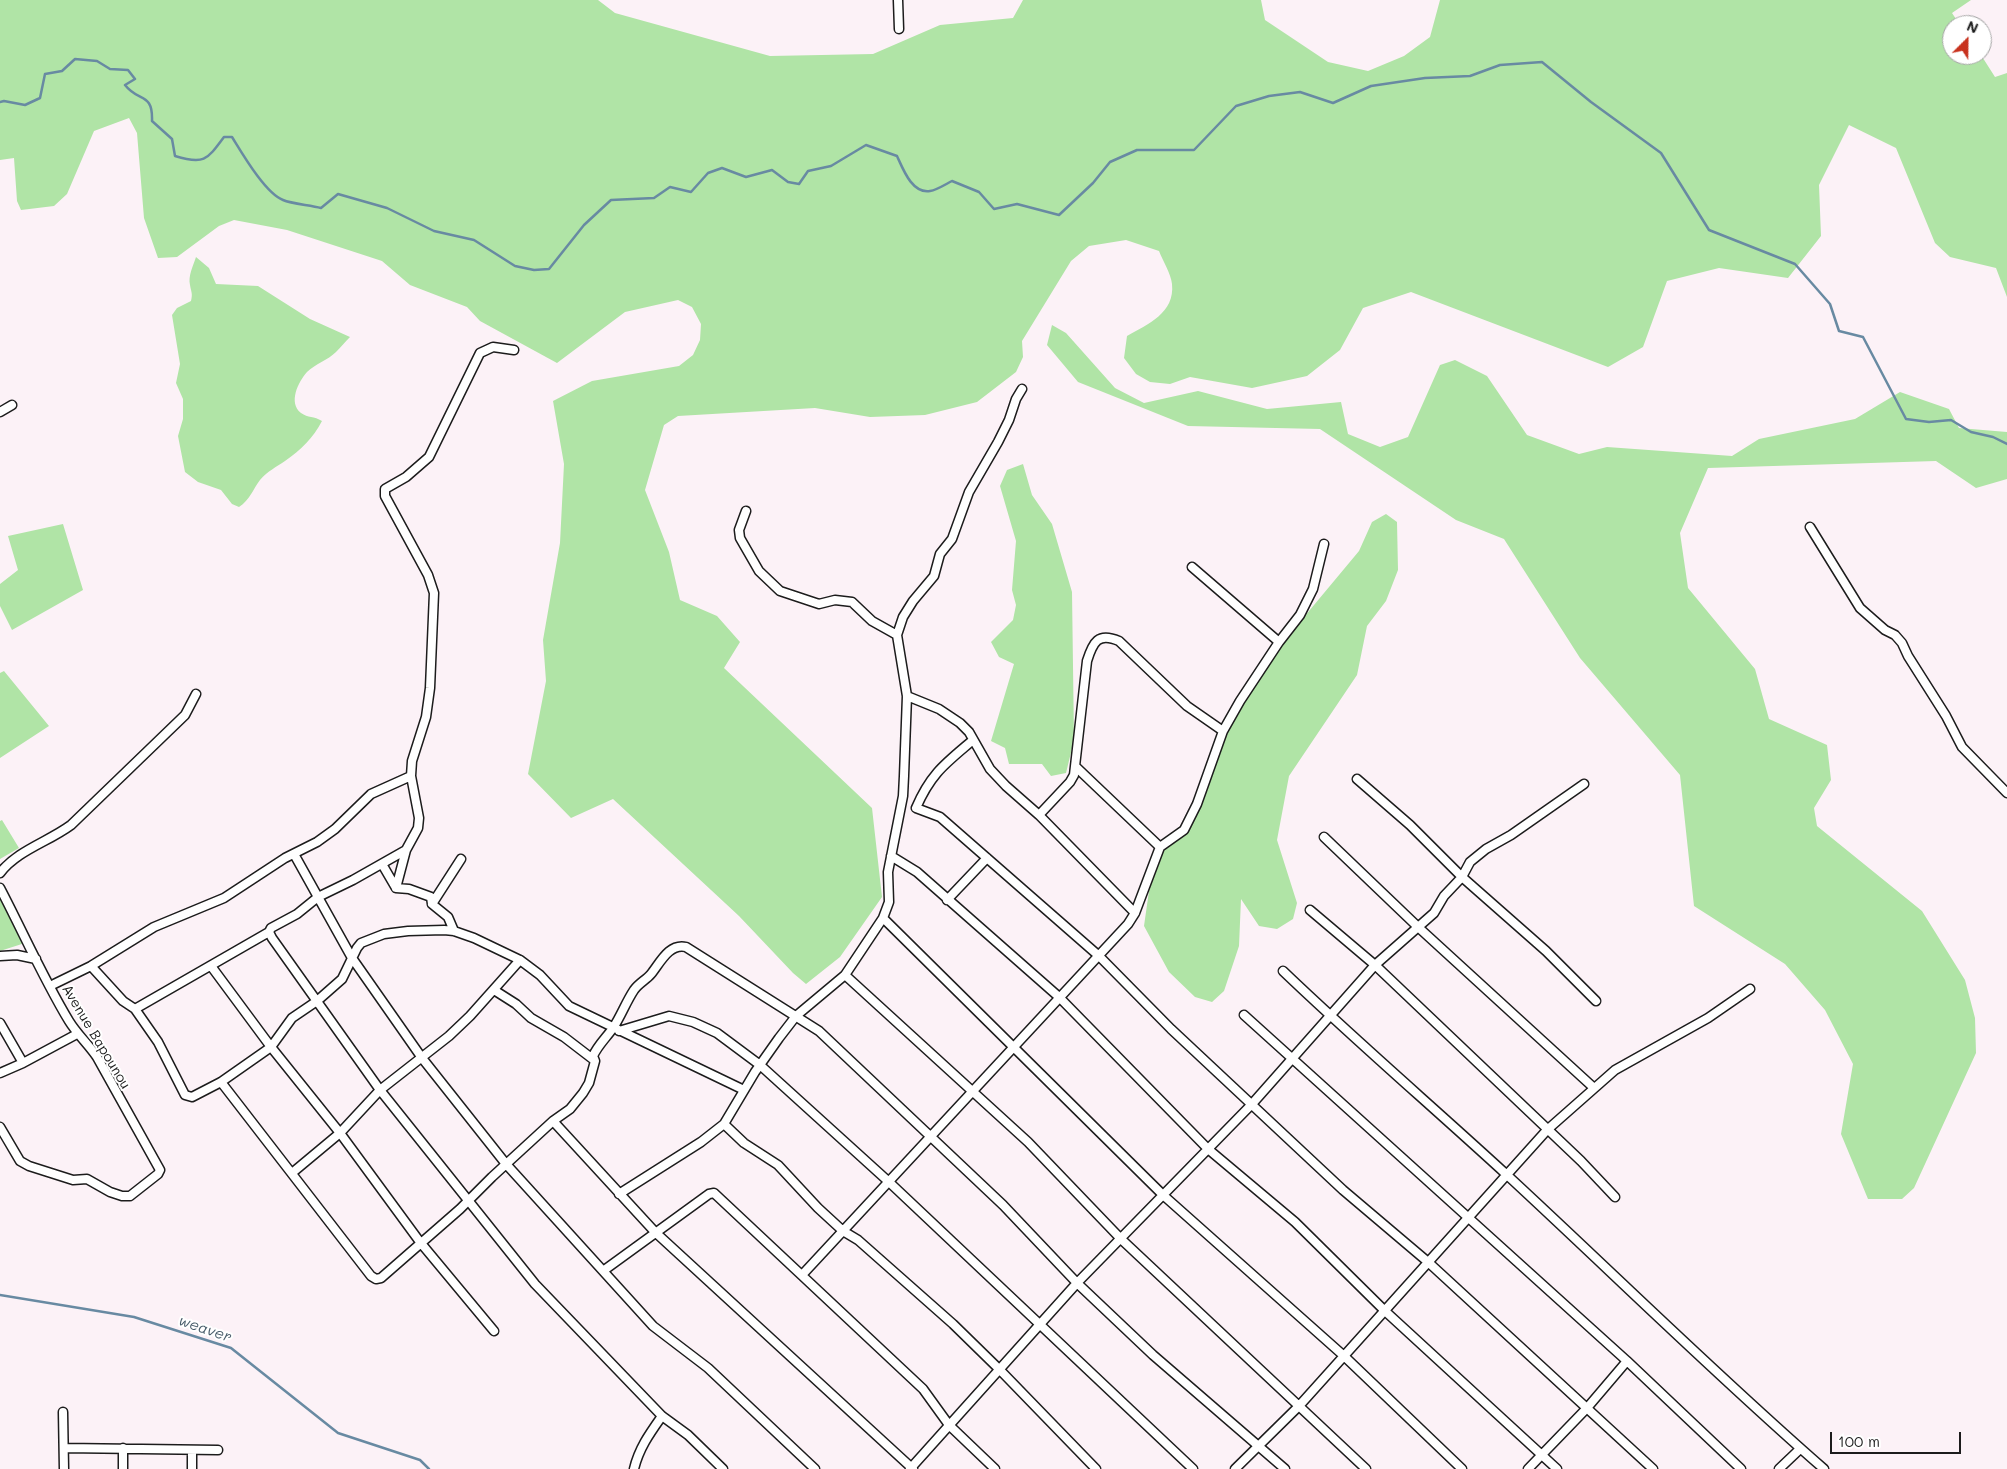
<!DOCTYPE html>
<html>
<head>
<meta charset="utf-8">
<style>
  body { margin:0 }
  #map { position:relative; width:2007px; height:1469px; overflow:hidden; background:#fcf2f7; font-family:Mali,sans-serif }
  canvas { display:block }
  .north { position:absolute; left:1942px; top:15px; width:50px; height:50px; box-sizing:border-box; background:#fff; border:1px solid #a4a4a4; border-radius:50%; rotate:23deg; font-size:14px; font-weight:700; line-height:20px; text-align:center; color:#1c1c1c }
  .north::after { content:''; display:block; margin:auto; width:18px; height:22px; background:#c8321e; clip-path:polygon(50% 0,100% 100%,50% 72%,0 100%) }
  .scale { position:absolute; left:1830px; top:1432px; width:131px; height:22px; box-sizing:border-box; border:2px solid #1c1c1c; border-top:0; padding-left:6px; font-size:15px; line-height:18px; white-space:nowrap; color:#1c1c1c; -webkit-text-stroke:4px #fff; paint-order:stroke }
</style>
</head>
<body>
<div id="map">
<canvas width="2007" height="1469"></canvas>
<div class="north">N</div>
<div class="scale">100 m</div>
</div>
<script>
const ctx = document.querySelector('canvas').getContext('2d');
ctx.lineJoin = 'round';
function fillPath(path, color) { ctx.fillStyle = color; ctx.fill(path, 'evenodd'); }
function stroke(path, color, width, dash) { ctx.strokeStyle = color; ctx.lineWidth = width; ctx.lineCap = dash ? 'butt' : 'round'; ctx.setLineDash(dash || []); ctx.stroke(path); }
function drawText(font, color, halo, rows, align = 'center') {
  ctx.font = font + ' Mali,sans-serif'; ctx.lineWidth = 4; ctx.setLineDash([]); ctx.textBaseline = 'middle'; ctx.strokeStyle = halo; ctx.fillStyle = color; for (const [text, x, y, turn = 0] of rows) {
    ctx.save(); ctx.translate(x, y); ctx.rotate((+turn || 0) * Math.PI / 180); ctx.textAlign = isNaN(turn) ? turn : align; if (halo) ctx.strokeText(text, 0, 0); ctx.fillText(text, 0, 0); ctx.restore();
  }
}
fillPath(new Path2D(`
  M0,0H598L615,13L770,56L873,54L940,25L1013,18L1023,0H1261L1265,20L1328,62L1368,71L1404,56L1430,37L1440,0H1971L1952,13L1960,25H1952V55H1981L1995,77L2007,73V297L1996,268L1950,257L1935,243L1896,148L1849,125L1819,185L1821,236L1788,278L1719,268L1667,281L1643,347L1608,367L1411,292L1363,308L1340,350L1307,376L1252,388L1190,377L1170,384L1150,382L1136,374L1124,358L1127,336C1148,324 1175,313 1172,284C1171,274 1163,261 1159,251L1126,240L1089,246L1071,261L1022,341L1023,357L1016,372L977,402L925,415L870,417L815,408L678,416L664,425L645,490L669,552L680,600L717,616L740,642L724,668L872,808L882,897L840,957L806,984L793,973L739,916L613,799L571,818L528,774L546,681L543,640L560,543L564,464L553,401L592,381L679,366L693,355L700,340L701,324L692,307L678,300L625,312L557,363L480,321L467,307L410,285L382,261L287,230L234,220L219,226L177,257L158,258L144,218L137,133L129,118L94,131L67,194L54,206L21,210L17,201L14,158L0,160Z
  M196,257L209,268L216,284L258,286L310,319L350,337C345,342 341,347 336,352C328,360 315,364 307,372C298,382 288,403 301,413C308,418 314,416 322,421C313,438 301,450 285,461C276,467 268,471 260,480C253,489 250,500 239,507L232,504L221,490L198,482L185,472L178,436L183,419V399L176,383L180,364L172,315L177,308L191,301C193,293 191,292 190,285C188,276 193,266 196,257Z
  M1052,325L1066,333L1115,388L1144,403L1198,391L1267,409L1341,402L1348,434L1380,447L1408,437L1440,365L1455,360L1487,376L1527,435L1579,454L1607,447L1732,456L1759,439L1855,419L1900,392L1949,409L1959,428L2007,432V479L1976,488L1936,461L1708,468L1680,533L1688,588L1755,669L1769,719L1827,745L1831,780L1814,808L1817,826L1922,911L1965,980L1975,1018L1976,1053L1914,1188L1902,1199H1868L1841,1134L1853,1064L1825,1010L1785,964L1694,906L1680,775L1580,658L1504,539L1456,520L1320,429L1188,426L1078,382L1047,345Z
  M1023,464L1032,495L1052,524L1072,592L1074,740L1066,773L1051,776L1042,764H1009L1005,748L991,741L1014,664L999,657L991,642L1013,620L1016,605L1012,590L1016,541L1000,486L1007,470Z
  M1386,514L1397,522L1398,570L1386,601L1367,626L1357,675L1289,776L1277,840L1297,903L1293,919L1277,929L1259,926L1241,899L1239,946L1224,991L1212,1002L1195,997L1169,972L1144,926L1151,877L1165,847L1202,796L1227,730L1284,641L1359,551L1372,522Z
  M63,524L83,590L12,630L0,606V584L18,570L8,536Z
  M4,671L49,726L0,758V673Z
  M2,820L19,848L0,859V821Z
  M0,898L25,943L0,951Z`), '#b0e4a6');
stroke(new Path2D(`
  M0,102L4,101L25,105L40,98L45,74L62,71L75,59L97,61L110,69L128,70L135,79L125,85C139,103 153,92 152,121L172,139L175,156C204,165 207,160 224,137H232C242,153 265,193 283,200C292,204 310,205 321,208L338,194L387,208L434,231L474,240L515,266L534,270L549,269L584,225L611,200L654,198L670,187L691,192L708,173L722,168L746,177L772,170L788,182L799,184L808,171L831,166L866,145L897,156C903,169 912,194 930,191C937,190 946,184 952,181L979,192L994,209L1017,204L1059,215L1093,183L1110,162L1137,150H1194L1236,106L1269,96L1300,92L1333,103L1371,86L1425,78L1470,76L1500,65L1542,62L1591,102L1661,153L1709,230L1795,264L1830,304L1839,331L1863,337L1906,419L1929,422L1951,420L1971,432L1993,437L2007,444
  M0,1295L134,1317L231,1348L338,1433L420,1460L429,1469`), '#688aa2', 2.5);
const street = new Path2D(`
  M898,0L899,29
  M0,412L12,405
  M746,511L739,530L740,538L759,571L780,591L819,604L835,600L852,602L872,621L897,635
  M1810,527L1860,608L1885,630L1895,635L1902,643L1908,656L1946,716L1962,747L2007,793
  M1192,567L1279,642
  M907,696L939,709L960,723L969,732L990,769L1006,786L1039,815L1135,913
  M973,740C946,763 931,773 916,808L940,817L1099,956L1171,1029L1343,1190L1428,1262L1653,1469
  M1076,767L1160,847
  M411,776L419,818L418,828L406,850L353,880L318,897L297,914L271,928L269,932L272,938L380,1090L535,1284L662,1416L688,1435L723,1469
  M1357,779L1410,825L1462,877L1546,951L1596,1001
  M1039,815L1070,782L1074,775L1087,661C1093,642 1098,632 1119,641L1187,706L1223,731
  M1324,837L1418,927L1594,1088
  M294,854L352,958L422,1058L506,1164L653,1326L708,1368L815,1469
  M891,856L917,872L1059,997L1208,1149L1295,1222L1385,1311L1557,1469
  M382,864L396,888L409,889L431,897L432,904L448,917L454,931
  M0,873C18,850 48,842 71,825L185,715L196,694
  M0,888C23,932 43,978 69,1021C77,1034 88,1044 97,1057L160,1170L158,1174L130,1196H122L110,1192L87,1179L73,1180L29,1166L20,1161L0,1127
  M396,888L406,850
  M947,900L987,858
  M432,904L461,859
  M1310,910L1375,965L1581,1161L1615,1197
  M883,918L1163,1195L1344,1356L1462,1469
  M0,956L17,955L36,959
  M91,966L123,1001L135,1009L158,1042L185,1095L192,1097L221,1082L271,1047L292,1018L317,1001L342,979L357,948L361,943L384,934L408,931L444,930L454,931L474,938L520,960L540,975L569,1006L744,1090
  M211,966L271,1047L340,1133L420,1242L494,1331
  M1283,971C1356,1041 1433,1107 1507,1175C1613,1273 1715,1374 1824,1469
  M845,975L1028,1142L1121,1239L1366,1469
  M50,986L91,966L154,927L224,898L285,858L317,842L335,829L371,794L411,776L412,761L426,717L430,688L434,593L428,575L385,496V489L406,477L429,457L480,353L493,347L514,350
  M494,990L516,1004L531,1018L564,1037L594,1060
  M135,1009L269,932
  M1244,1015L1627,1361L1741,1469
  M0,1023L23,1063
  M619,1031L669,1016L693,1022L717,1033L760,1065L889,1182L1193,1469
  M0,1073L23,1063L77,1034
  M221,1082L371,1276L376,1279L381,1278L460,1209L492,1177L553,1121L570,1109L583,1093L589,1083L595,1061L593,1056C598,1045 606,1038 613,1028C621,1016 626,1002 634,990C639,983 646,980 651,974C660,963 669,943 686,947L819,1031L1003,1205L1077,1283L1153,1355L1285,1469
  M553,1121L655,1232L913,1469
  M724,1124L744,1143L778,1165L818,1208L843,1231L858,1240L953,1324L999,1369L1096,1469
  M292,1173L340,1133L380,1090L449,1036L470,1016L520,960
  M619,1194L701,1142L724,1124L755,1072L779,1038L796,1016L845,975L883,918L889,902L888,872L903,796L904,776L907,696L897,635L903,617L913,601L934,576L940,554L952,539L969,492L998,442L1009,420L1016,399L1022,389
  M603,1271L709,1194L714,1193L923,1389L949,1425L995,1469
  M802,1275L1128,924L1135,913L1160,847L1184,830L1197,804L1223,731L1240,701L1279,642L1300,615L1313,589L1324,544
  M63,1412L64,1469
  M64,1448L218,1450
  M123,1448V1469
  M192,1469V1450
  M634,1469C639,1448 650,1433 662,1416
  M910,1469L1077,1283L1252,1104L1375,965L1434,913L1444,896L1462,877L1470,862L1486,849L1511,835L1584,784
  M1235,1469L1299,1406L1547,1130L1615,1070L1708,1018L1750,989
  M1528,1469L1587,1408L1627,1361
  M1779,1469L1800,1449`);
stroke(street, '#1c1c1c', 11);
stroke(street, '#fff', 8);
drawText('14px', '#1c1c1c', '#fff', [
  ["Avenue Bapounou",96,1037,59]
]);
drawText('italic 15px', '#485c6a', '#fff', [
  ["weaver",205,1329,19]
]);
</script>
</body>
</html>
